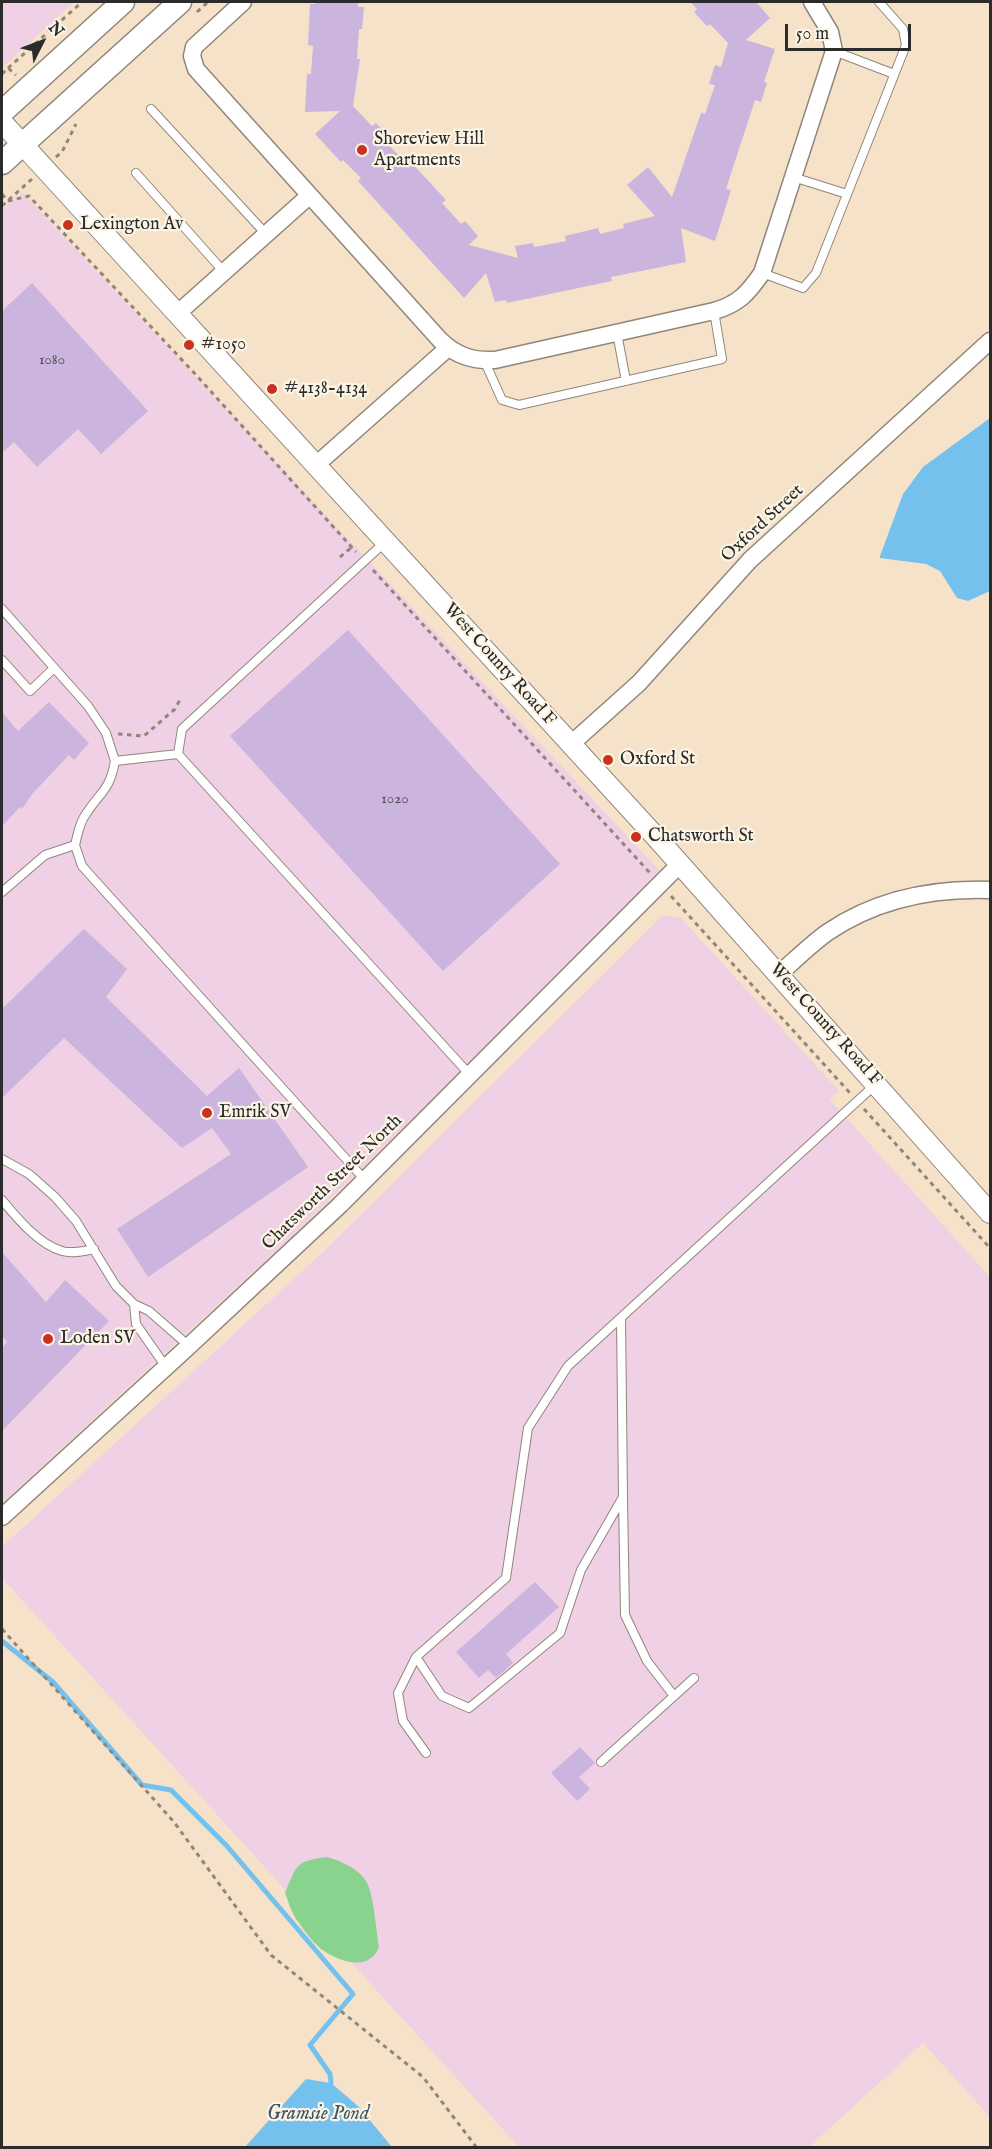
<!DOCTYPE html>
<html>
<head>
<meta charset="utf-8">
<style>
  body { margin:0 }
  #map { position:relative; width:992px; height:2149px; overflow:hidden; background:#f6e2c8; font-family:"IM FELL English",serif }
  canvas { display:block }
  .frame { position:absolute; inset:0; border:3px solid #2b2b2b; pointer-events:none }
  .north { position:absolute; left:12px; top:12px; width:60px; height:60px; -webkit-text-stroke:4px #fcf5e5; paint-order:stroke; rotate:48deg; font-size:16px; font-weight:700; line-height:24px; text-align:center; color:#2b2b2b }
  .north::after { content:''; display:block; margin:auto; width:21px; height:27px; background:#2b2b2b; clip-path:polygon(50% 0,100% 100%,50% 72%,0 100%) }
  .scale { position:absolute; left:785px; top:24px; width:126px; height:27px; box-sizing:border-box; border:3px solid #2b2b2b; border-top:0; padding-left:8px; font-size:18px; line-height:21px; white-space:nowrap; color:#2b2b2b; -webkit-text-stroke:4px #fcf5e5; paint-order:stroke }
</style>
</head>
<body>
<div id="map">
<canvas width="992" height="2149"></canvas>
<div class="frame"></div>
<div class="north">N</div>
<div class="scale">50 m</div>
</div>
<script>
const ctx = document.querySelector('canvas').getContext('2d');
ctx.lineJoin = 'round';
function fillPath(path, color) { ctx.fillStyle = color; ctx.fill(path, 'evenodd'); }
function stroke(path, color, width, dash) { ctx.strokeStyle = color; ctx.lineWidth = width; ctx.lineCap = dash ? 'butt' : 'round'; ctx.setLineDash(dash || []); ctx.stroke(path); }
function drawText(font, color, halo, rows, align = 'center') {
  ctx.font = font + ' "IM FELL English",serif'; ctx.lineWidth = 4.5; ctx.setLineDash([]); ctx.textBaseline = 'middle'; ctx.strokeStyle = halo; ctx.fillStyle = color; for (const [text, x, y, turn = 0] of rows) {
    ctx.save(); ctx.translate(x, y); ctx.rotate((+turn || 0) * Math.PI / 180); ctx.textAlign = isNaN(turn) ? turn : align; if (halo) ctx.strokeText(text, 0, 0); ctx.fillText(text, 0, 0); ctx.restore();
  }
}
fillPath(new Path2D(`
  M2,2H74L2,68Z
  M22,192L660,871L407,1124L288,1240L2,1503V210Z
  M662,916L680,917L839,1091L830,1100L990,1277V2117L923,2043L809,2147H519L2,1578V1547L322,1253Z`), '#f0d0e5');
fillPath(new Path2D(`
  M327,1857C341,1861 358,1868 366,1881C374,1894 376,1931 379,1947C369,1972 341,1962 324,1951C315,1945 305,1932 299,1923C292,1915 289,1903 285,1893C297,1865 295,1861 327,1857Z`), '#8ad38e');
fillPath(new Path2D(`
  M990,418V591L968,601L957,598L940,571L926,564L880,558V556L903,494L923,467Z
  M306,2079L331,2083L358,2106L392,2147H245Z`), '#74c1ee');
stroke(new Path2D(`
  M2,1641L53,1682L142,1785L171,1790L226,1845L353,1994L310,2045L330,2074L331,2083`), '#74c1ee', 5);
fillPath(new Path2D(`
  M315,2H358V7H364L362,29H359L357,59H360L353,106L372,126L376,123L390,138L386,142L405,162L408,159L446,200L442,203L461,224L465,221L478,236L469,245L518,258L515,246L533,243L534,247L566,241L565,236L598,228L600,234L624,228L623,224L655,216L627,185L648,167L672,197L701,113L705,114L715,85L709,84L715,65L721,67L728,43L710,24L707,26L694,12L697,9L690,2H756L770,18L746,40L775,49L764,82L767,83L761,102L755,100L726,189L731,190L715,241L681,228L686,262L611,277L612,281L507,303L506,300L495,302L486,273L464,298L358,181L361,178L343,160L341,162L315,134L340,111L305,112L307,74H311L313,46L308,45L310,4H315Z
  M32,283L148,411L101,454L78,429L37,467L14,442L2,453V311Z
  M348,630L560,864L443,971L230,736Z
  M49,702L89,743L74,760L69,755L33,793L22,809L20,807L2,826V712L18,731Z
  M84,929L127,969L106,997L207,1096L239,1068L308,1167L148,1277L117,1229L231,1154L212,1128L182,1148L64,1038L2,1098V1009Z
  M2,1252L46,1302L65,1280L109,1321L2,1431V1348L7,1342L2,1336Z
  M535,1582L559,1607L506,1654L513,1663L496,1678L488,1670L479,1678L456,1652Z
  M580,1747L595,1763L579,1777L590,1789L577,1801L551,1773Z`), '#cbb4dd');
const service = new Path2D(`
  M834,51L894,74
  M151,109L266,234
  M136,173L224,272
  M793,177L847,194
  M762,273L803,288L816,273L906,45L903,29L879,2
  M617,333L626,381
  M484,360L502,400L519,405L722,359L714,311
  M2,609L88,706L106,733L115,761
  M2,660L30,691L54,668
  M178,754L182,729L385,542
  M75,845L82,866L365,1180
  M2,892L45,855L75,845C78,834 79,823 86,814C101,791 110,790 115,761L178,754L470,1075
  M2,1159L29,1174L55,1197L76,1221L116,1286L134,1304L149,1311L189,1346
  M2,1200C16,1217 39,1245 62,1251C72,1254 84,1251 94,1249
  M134,1304L136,1324L166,1367
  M623,1498L625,1615L647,1661L674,1696
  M416,1657L442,1696L469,1708L560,1633L581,1570L623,1497L621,1318
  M426,1753L403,1721L398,1693L416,1657L506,1578L528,1428L568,1366L876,1084
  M601,1762L694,1678`);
const minor = new Path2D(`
  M243,2L194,47L192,56L196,69L440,340C456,356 473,361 495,360L714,311C739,304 748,293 762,273L834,51L830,32L812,2
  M178,313L309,196
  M316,465L448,348
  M571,744L639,683L750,560L990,341
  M779,974C795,960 811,944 828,932C877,899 932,888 990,890
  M2,1517L189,1346L340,1205L680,864`);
const tertiary = new Path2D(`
  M2,122L655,836L990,1213`);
const secondary = new Path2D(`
  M2,112L123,2
  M2,163L180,2`);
stroke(service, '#90867a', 10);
stroke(minor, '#90867a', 19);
stroke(tertiary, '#90867a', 22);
stroke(secondary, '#90867a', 25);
stroke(new Path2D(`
  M197,12L208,2
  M8,68L82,2
  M2,74L8,68L16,75
  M56,157L62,152L76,124
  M2,194L8,201
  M8,201L29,196L197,376L356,552
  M2,206L32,179
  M340,557L352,547
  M373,570L650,873
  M118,734L144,736L175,709L181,698
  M671,896L850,1093
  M864,1109L990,1248
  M2,1629L174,1822L271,1955L423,2077L477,2148`), '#90867a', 3, [4.5, 4.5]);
stroke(service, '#fff', 8);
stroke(minor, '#fff', 16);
stroke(tertiary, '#fff', 20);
stroke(secondary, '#fff', 22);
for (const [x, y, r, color] of [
  [362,150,6,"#c8321e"],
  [68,225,6,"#c8321e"],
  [189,345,6,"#c8321e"],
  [272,389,6,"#c8321e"],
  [608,760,6,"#c8321e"],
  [636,837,6,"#c8321e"],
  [207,1113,6,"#c8321e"],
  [48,1339,6,"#c8321e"]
]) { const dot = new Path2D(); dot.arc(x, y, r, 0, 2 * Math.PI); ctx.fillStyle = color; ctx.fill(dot); stroke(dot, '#fcf5e5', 2); }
drawText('15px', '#534d58', null, [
  ["1080",52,361],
  ["1020",395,800]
]);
drawText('18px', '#2b2b2b', '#fcf5e5', [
  ["Shoreview Hill",374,140],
  ["Apartments",374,161],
  ["Lexington Av",80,225],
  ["#1050",201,345],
  ["#4138-4134",284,389],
  ["Oxford St",620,760],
  ["Chatsworth St",648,837],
  ["Emrik SV",219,1113],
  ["Loden SV",60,1339]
], 'left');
drawText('18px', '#2b2b2b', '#fcf5e5', [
  ["Oxford Street",763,524,-43],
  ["West County Road F",499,665,48],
  ["West County Road F",825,1025,48],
  ["Chatsworth Street North",333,1183,-44]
]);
drawText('italic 20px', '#415866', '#fcf5e5', [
  ["Gramsie Pond",318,2115]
]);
</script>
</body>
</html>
